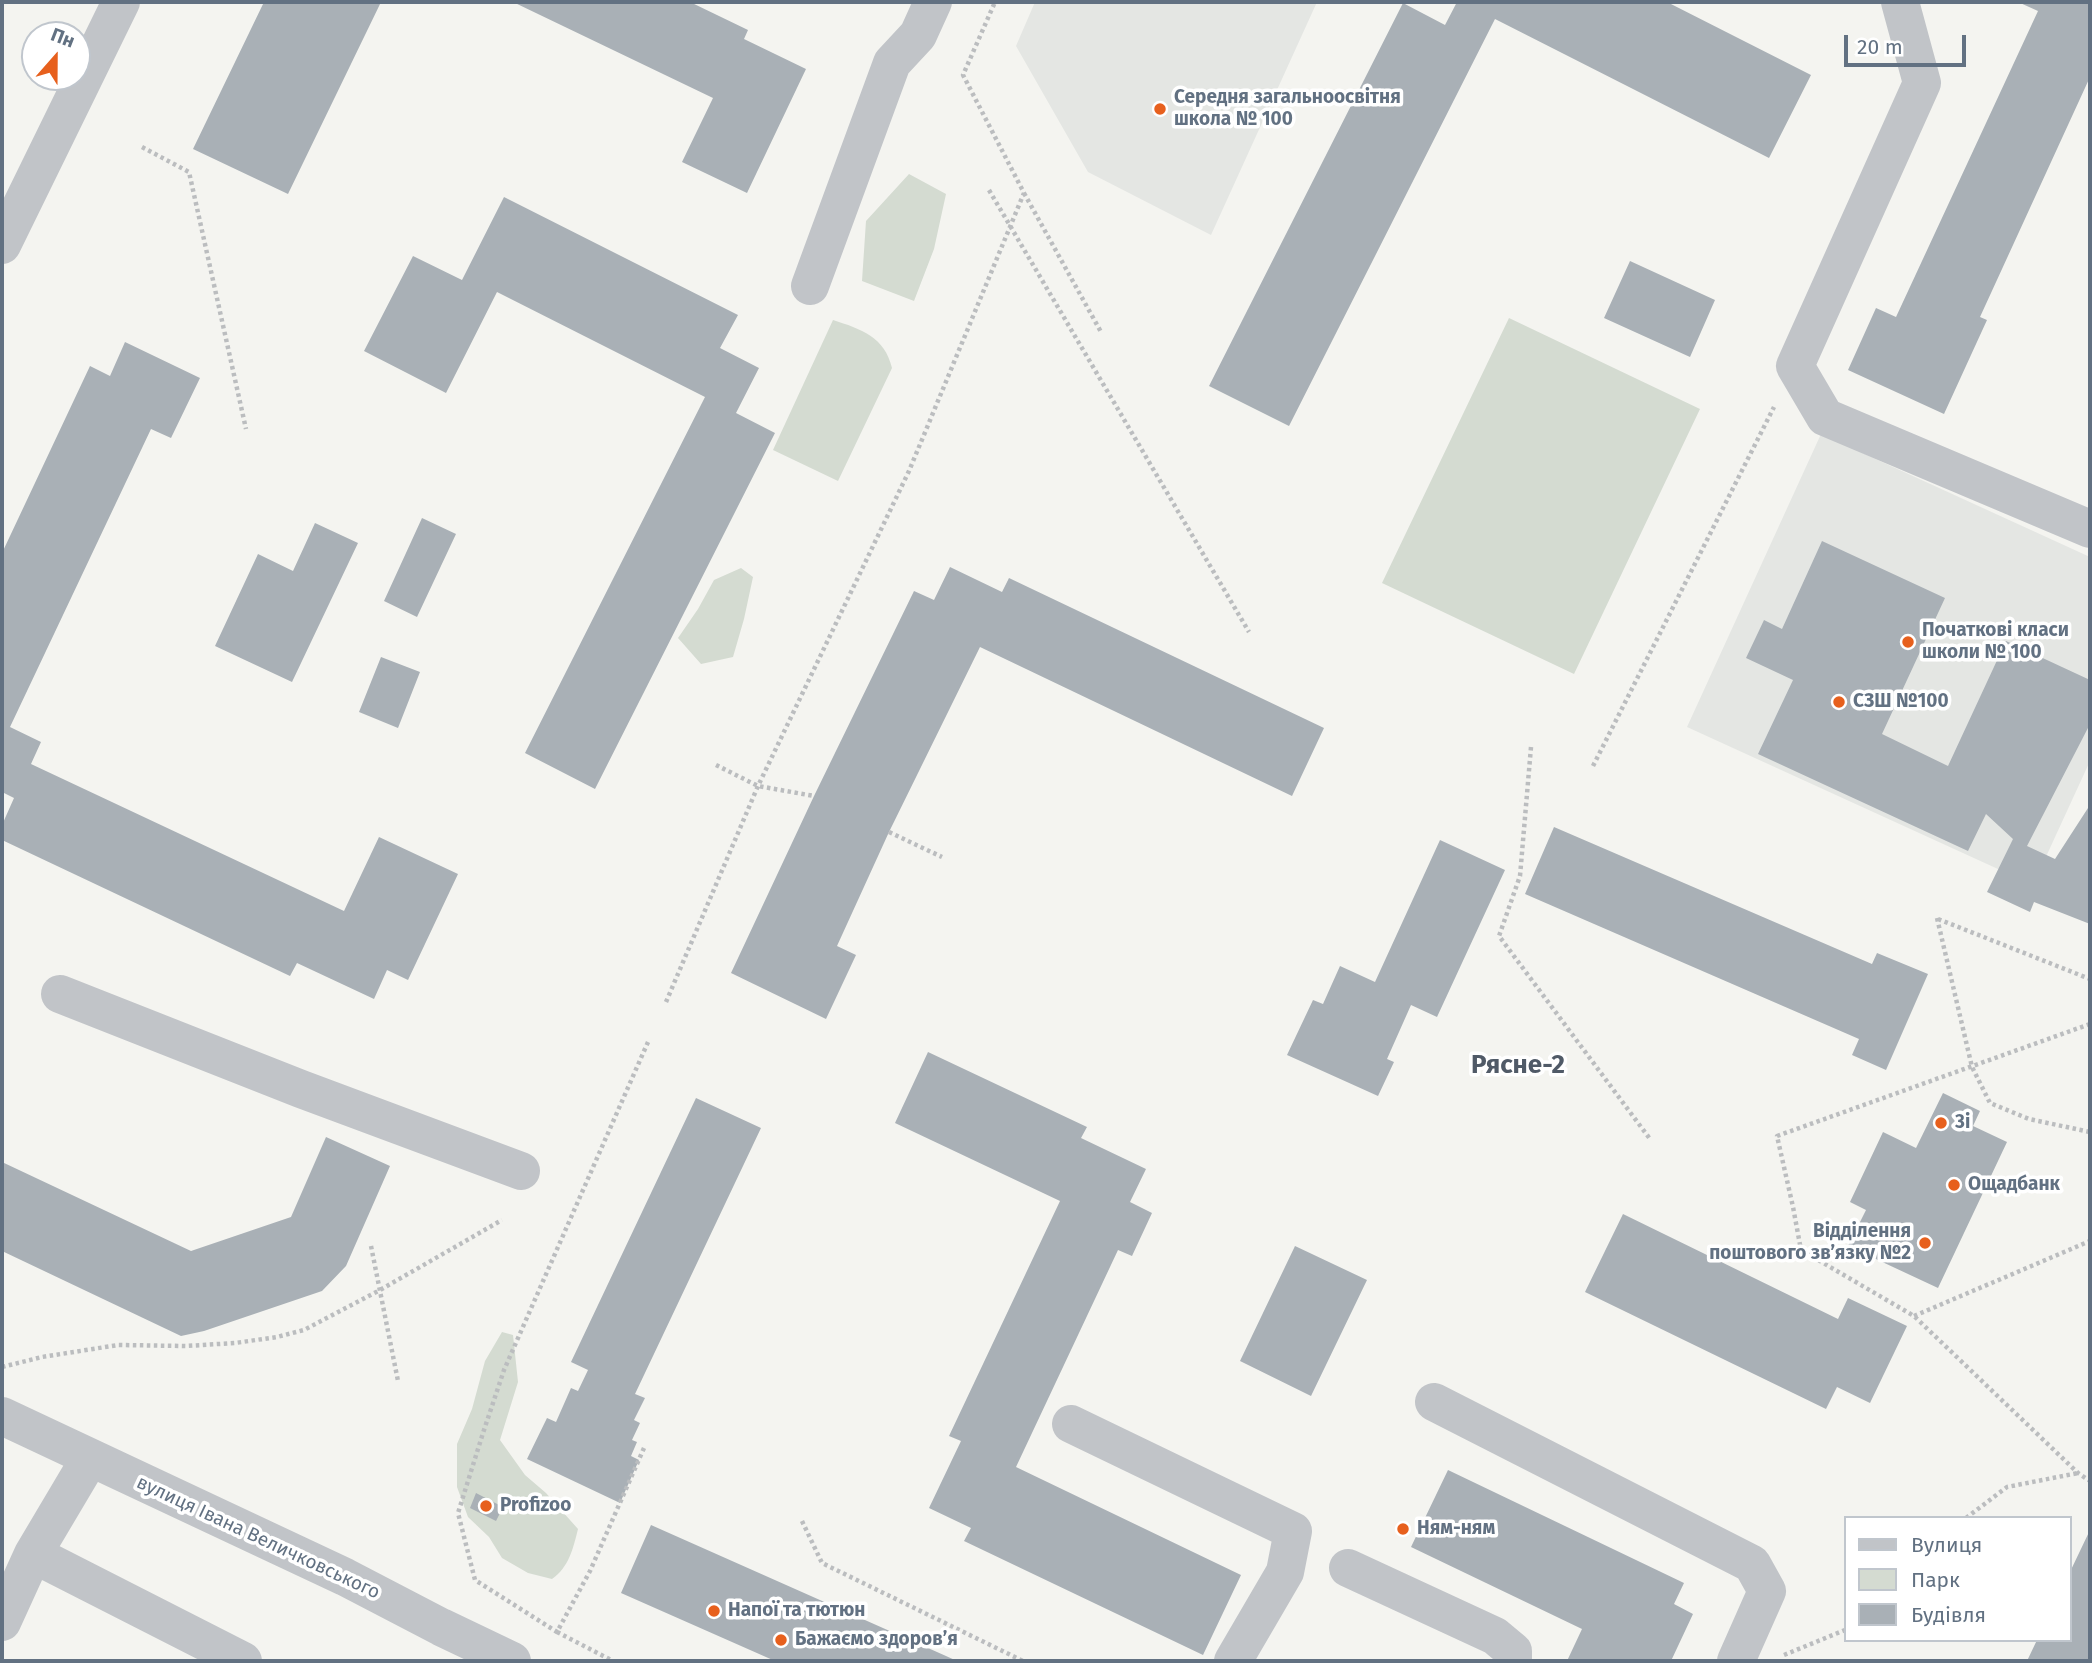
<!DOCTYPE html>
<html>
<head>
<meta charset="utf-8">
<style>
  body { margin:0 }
  #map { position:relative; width:2092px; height:1663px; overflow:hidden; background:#f4f4f0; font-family:"Fira Sans",sans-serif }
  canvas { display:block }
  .frame { position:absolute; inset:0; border:4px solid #627182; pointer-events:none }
  .legend { position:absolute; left:1844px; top:1516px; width:228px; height:126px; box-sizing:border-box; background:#fff; border:2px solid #c0c6cd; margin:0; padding:9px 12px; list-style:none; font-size:21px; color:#627182 }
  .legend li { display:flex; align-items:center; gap:14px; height:35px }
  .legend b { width:35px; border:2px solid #c0c6cd }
  .north { position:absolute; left:21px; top:21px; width:70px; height:70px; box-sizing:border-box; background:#fff; border:2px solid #c0c6cd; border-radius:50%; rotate:21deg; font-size:19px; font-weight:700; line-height:28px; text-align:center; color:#627182 }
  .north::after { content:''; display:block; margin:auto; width:24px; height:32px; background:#e7601d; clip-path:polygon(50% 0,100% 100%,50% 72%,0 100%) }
  .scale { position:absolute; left:1844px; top:35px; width:122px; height:32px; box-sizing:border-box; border:4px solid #627182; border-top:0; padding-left:9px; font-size:21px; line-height:24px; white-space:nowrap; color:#627182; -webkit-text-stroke:5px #fff; paint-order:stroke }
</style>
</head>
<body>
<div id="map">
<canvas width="2092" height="1663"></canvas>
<div class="frame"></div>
<ul class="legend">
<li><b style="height:9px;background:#c1c4c8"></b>Вулиця</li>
<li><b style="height:19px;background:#d4dbd1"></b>Парк</li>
<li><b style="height:19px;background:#a9b0b6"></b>Будівля</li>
</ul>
<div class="north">Пн</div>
<div class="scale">20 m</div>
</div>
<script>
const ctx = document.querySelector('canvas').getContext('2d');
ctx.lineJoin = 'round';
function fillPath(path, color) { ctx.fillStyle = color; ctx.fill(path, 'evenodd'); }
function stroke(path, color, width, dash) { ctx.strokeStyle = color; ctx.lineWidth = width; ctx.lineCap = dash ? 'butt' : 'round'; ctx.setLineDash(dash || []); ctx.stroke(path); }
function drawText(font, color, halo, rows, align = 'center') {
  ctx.font = font + ' "Fira Sans",sans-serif'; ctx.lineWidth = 7; ctx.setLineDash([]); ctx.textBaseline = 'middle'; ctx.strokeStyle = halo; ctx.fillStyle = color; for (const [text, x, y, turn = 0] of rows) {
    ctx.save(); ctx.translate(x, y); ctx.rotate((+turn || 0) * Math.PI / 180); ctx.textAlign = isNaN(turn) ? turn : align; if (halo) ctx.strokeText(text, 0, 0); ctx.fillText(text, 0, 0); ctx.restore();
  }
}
fillPath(new Path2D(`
  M1035,2H1317L1211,235L1088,172L1016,46Z
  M1821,434L2090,557V761L2033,885L1687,727Z`), '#e4e6e3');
fillPath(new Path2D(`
  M909,174L946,194L934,249L914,301L862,281L866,221Z
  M1509,318L1700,409L1574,674L1382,583Z
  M833,320C861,329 885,337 892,368L838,481L773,450Z
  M741,568L753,577L744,619L733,657L701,664L678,638L698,609L714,580Z
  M502,1332L513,1335L518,1382L500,1440L525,1475L546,1493L578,1529C573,1549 569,1567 552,1579L528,1573L502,1558L489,1537L468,1517L457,1487V1444L472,1409L485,1361Z`), '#d4dbd1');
fillPath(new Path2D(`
  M264,2H381L288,194L193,149Z
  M513,2H690L748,30L744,39L806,69L747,193L682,162L713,98Z
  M1457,2H1667L1811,75L1769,158L1495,19L1289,426L1209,386L1403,3L1445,25Z
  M2018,2H2090V77L1980,317L1987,320L1944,414L1848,370L1876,308L1896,317L2038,11Z
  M504,197L738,315L720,348L759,368L736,413L775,433L595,789L525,753L705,397L497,292L446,393L364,351L413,256L462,280Z
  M1630,261L1715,300L1690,357L1604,318Z
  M125,342L200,378L171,438L151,429L10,727L41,742L31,764L344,911L379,837L458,874L408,980L387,970L374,999L297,963L290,976L2,840V825L14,798L2,792V553L90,366L110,376Z
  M422,518L456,534L417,617L384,601Z
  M315,523L358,543L292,682L215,646L258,554L293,571Z
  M1822,541L1945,598L1882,734L1948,766L2006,641L2090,680V724L2027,846L2055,859L2088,808L2090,809V924L2034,902L2030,912L1987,892L2013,839L1986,814L1968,851L1758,754L1793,680L1746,658L1764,620L1782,629Z
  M950,567L1002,592L1009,578L1324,728L1292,796L980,647L889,832L837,946L856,955L826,1019L731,973L814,796L914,591L934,600Z
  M381,657L420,672L398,728L359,712Z
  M1554,827L1872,964L1877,953L1928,974L1886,1070L1852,1055L1859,1039L1525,894Z
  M1440,840L1505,870L1437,1017L1411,1005L1387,1059L1394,1062L1378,1096L1287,1055L1313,1000L1323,1004L1340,966L1375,982Z
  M928,1052L1087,1127L1081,1138L1146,1169L1130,1202L1152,1213L1132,1256L1118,1250L1016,1467L1241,1575L1203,1655L964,1541L971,1528L929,1508L961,1441L949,1436L1060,1201L895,1123Z
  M1943,1093L1980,1111L1973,1126L2007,1142L1938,1288L1848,1246L1866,1210L1850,1202L1883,1132L1916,1148Z
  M696,1098L761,1128L635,1394L645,1398L634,1420L640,1423L632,1440L637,1442L631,1456L639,1460L620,1503L527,1459L547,1418L556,1422L571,1388L578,1391L588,1370L571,1362Z
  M326,1137L390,1166L346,1266L322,1291L204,1331L181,1336L2,1251V1162L191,1251L291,1217Z
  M1623,1214L1838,1319L1848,1298L1907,1326L1870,1403L1837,1387L1826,1409L1585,1292Z
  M1295,1246L1367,1280L1311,1396L1240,1361Z
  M1448,1470L1684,1583L1674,1604L1693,1614L1671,1661H1567L1582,1629L1411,1547Z
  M476,1493L503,1507L496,1521L470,1508Z
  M651,1525L946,1656L957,1661H775L621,1593Z
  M2090,1530V1661H2027L2037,1640H2069V1574Z`), '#a9b0b6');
stroke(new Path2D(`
  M142,147L189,172L246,429
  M989,190L1249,632
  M1024,193L1101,332
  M1531,747L1520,876L1499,936L1650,1139
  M716,765L758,786L814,796
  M1593,766L1774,407
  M889,832L942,857
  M1937,918L1972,1067L1990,1103L2029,1119L2090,1132
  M1938,919L2090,979
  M666,1002L758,786L909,471L1024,193L963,75L995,2
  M2090,1024L1777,1136L1793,1207L1801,1250L1914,1316L2078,1473L2090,1481
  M371,1246L398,1381
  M1914,1316L2090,1241
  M2,1367L42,1357L118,1345L186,1346L235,1343L277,1337L304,1330L380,1290L502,1220
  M644,1448L590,1571L557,1632L475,1580L458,1513L483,1433L504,1370L648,1042
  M1966,1518L2007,1487L2078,1473
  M802,1521L822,1563L1023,1661
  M557,1632L613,1661
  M1784,1655L1845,1630`), '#bbbdbf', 4.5, [3.5, 3.5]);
stroke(new Path2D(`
  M1900,2L1922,83L1795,366L1825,417L2090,529
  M2,245L121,2
  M810,286L892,63L918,35L933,2
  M60,994L301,1089L521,1171
  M1434,1402L1752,1564L1767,1591L1736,1661
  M2,1416L345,1577L441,1627L512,1661
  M1071,1424L1293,1531L1285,1572L1233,1661
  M33,1554L243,1661
  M1348,1568L1495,1636L1513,1651V1661
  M2,1622L33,1554L90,1458`), '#c1c4c8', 38);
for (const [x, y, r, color] of [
  [1160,109,7,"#e7601d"],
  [1908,642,7,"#e7601d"],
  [1839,702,7,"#e7601d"],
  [1941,1123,7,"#e7601d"],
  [1954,1185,7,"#e7601d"],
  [1925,1243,7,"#e7601d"],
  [486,1506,7,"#e7601d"],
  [1403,1529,7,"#e7601d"],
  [714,1611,7,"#e7601d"],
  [781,1640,7,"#e7601d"]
]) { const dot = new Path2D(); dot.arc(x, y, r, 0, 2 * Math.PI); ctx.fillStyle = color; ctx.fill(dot); stroke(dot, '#fff', 2.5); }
drawText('bold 19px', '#627182', '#fff', [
  ["Середня загальноосвітня",1174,98],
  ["школа № 100",1174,120],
  ["Початкові класи",1922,631],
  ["школи № 100",1922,653],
  ["СЗШ №100",1853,702],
  ["3і",1955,1123],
  ["Ощадбанк",1968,1185],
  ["Відділення",1911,1232,"right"],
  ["поштового зв’язку №2",1911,1254,"right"],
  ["Profizoo",500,1506],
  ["Ням-ням",1417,1529],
  ["Напої та тютюн",728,1611],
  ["Бажаємо здоровʼя",795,1640]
], 'left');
drawText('19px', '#627182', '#fff', [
  ["вулиця Івана Величковського",258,1538,25]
]);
drawText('bold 26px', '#505a67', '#fff', [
  ["Рясне-2",1518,1066]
]);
</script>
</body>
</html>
